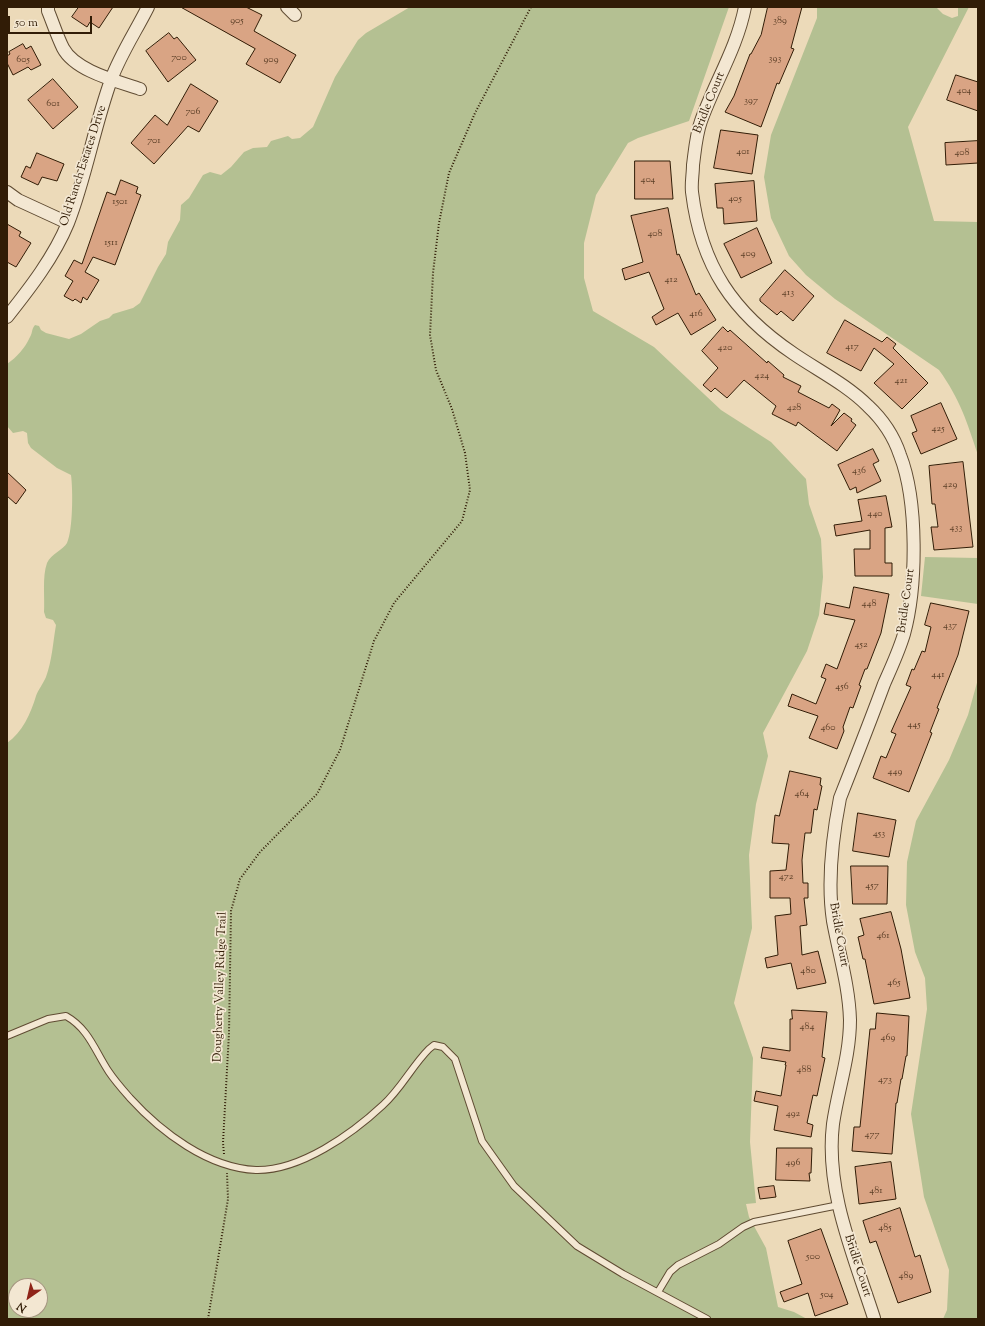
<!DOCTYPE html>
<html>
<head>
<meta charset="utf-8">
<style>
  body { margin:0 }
  #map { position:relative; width:985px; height:1326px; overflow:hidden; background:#ecdab9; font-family:"Sorts Mill Goudy",serif }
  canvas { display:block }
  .frame { position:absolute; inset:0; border:8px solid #311c06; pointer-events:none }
  .north { position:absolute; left:8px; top:1278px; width:40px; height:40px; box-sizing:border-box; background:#f3e7d2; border:1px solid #a59680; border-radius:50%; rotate:214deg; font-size:11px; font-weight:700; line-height:16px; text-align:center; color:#311c06 }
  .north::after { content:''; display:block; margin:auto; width:14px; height:18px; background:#8f2418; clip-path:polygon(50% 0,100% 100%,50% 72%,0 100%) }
  .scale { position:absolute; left:8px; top:16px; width:84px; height:18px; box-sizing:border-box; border:2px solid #311c06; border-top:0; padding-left:5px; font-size:12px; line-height:14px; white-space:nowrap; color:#311c06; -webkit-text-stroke:3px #f3e7d2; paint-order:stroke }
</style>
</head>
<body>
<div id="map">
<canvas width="985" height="1326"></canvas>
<div class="frame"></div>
<div class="north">N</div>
<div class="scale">50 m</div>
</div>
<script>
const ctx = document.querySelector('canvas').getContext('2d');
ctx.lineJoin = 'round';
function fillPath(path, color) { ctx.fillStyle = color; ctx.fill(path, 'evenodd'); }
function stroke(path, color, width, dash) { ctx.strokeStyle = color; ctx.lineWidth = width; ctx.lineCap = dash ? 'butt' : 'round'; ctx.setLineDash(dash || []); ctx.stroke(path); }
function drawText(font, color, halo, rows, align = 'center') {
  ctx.font = font + ' "Sorts Mill Goudy",serif'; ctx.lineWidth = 3.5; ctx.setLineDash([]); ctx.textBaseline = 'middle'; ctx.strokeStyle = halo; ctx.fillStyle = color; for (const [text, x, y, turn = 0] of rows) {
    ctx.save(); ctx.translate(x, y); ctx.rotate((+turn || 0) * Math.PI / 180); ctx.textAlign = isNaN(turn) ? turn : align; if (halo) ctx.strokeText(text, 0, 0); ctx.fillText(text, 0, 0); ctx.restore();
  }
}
fillPath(new Path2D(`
  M410,7H729L689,121L638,138L628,143L596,195L584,243V278L593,311L654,347L721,410L771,442L806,479L809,504L821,539L823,577L819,615L807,651L763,733L768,756L756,804L749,855L752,928L734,1003L753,1058L750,1142L756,1203L746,1204L749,1217L766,1248L778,1307L794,1312L807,1319H7V743C22,733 31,713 36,696C38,690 43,684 46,677C52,661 53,642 56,625L53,620L46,618L44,612C45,597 42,577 47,563C51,554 63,550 67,543C73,530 73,490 71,475L57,468L31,448L28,443L27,433L23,431L13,433L7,426V364C17,357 25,348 30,337C33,332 31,330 35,325L39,326L41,330L46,333L69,339L81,334L100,321L109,318L113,314L133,308L140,303L158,267L166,254L168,242L180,220L181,205L189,198L203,175L210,172L221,175L231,167L244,152L253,148L267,147L271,141L288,136L292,139L300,138L313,127L335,77L358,40L366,33ZM16,1286H40V1310H16Z
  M817,7H936L943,14L952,18L958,16V7H969L908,127L934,221L978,222V455C967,422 960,399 939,370L835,299L806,275L789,256L771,218L764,177L771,135L817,18Z
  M925,557L978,558V604L921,596Z
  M978,679V1319H943L947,1310L949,1270L924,1197L911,1114L927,1009L925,978L915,952L906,905L907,862L916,821L949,760L968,715Z`), '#b4c092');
const building = new Path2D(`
  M79,7H113L99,28L90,22L87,27L72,17Z
  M181,7H246L262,15L254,31L296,55L280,83L246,64L255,49Z
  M768,7H802L791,48L794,49L779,84L777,83L761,127L725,112L734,96L750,54H751L761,35Z
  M169,33L174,39L177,37L196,60L168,82L146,51Z
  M23,44L26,49L31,46L41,65L31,70L28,67L13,75L7,63V56L10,54L9,52Z
  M956,75L978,82V111L947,100Z
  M53,79L78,107L53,129L28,100Z
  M191,84L218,101L199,132L188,126L154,164L131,143L155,115L167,125Z
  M721,130L758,135L752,174L714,168Z
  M978,141V163L946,165L945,143Z
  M37,153L64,164L57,181L42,177L38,185L21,177L26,166L30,168Z
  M635,161H670L673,199H635Z
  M121,180L138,187L136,193L141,195L115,265L93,257L85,272L99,280L87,300L83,297L81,303L75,299L73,301L64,296L73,281L65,276L74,260L82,264L107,192L115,195Z
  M754,181L757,221L724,224L723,208H717L715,184Z
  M668,208L677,255L679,254L696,295L699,293L716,320L691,335L678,313L656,325L652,317L664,309L649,272L625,280L622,269L643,262L631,216Z
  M7,224L21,232L19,236L31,243L16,267L7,262Z
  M757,228L772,263L741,278L724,244Z
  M785,270L814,296L793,321L781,311L777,315L760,301V299Z
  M845,320L882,342L887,337L896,344L893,348L928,383L902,409L874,383L894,364L874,348L861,371L827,353Z
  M723,327L728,332L730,330L767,363L768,361L784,375L783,377L801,386L798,392L829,408L832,404L840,410L831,426L844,413L852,419L851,421L856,425L837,451L798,422L796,426L772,414L776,406L744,380L727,398L715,388L711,392L703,385L718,368L702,351Z
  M941,403L957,439L921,454L912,433L917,431L911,416Z
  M873,449L879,461L873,464L881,481L857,493L856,487L850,490L838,465Z
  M963,462L973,547L934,550L931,527H938L935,504H932L929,466Z
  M7,472L26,490L16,504L7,496Z
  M886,496L892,527L885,528V563H892V576H855L854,549H870V530L836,536L834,525L862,521L858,500Z
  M854,587L889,594L881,633L867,669H865L859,685L861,686L853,708L850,707L843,727L844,731L837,749L809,738L818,716L788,706L792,694L816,704L826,679L821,677L826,664L837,669L855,620L824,614L826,603L849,608Z
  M931,603L969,611L958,655L937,708L939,709L930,732L932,733L909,792L873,778L881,756L886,758L896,734L891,732L911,687L906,685L912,669L914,670L922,651L925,652L931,627L925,625Z
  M790,771L821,778L820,785L822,786L817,810L814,809L811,833H805L802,860L803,883H808V898H804L807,925L800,926L802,955L818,951L826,983L797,989L791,963L767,968L765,958L778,955L775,916L791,914L790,898H770V871L786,870L789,844L772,843L775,815L779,816Z
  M858,813L896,820L889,857L853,851Z
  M851,866H888L887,904H853Z
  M891,912L901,949L910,998L874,1004L865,959H863L858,937L864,935L860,919Z
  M792,1010L827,1012L822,1057L825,1058L817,1096L813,1095L807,1123L813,1125L811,1137L774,1130L778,1106L754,1101L756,1091L781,1096L786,1065H785L786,1062L761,1058L763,1047L790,1051V1019H792Z
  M877,1013L909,1016L907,1056H906L902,1079H901L897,1103H896L892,1154L852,1151L854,1127H860L870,1029H875Z
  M777,1148H812L811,1173H809L810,1181L776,1180Z
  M891,1162L896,1199L859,1204L855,1167Z
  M774,1186L776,1197L760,1199L758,1188Z
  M900,1208L915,1257L920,1255L931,1292L898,1303L876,1241L870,1243L863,1221Z
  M821,1229L848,1304L815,1316L808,1293L784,1302L780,1292L802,1284L788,1241Z`);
fillPath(building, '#d9a484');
stroke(building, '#311c06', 1);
const lane = new Path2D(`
  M7,1036L48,1019L66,1016C89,1029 95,1051 109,1072C115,1081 123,1090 130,1098C161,1132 208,1168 256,1170C300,1171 352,1134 383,1105C401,1089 412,1066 429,1049L434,1045L443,1047L455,1059L482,1141L514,1186L577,1246L623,1274L707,1319
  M658,1292L670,1272L678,1265L719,1244L743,1227L754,1222L839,1205`);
const street = new Path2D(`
  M48,7V11C53,23 57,36 63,48C75,71 117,81 140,89
  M287,7L295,15
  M745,7C737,48 715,82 701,121C696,135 695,150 693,165C693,174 691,183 692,192C701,266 733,313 794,354C819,371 847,385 868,406C882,419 894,437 900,455C918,501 917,586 904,634C899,651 891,668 884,684C870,722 855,760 840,798C832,839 827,881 833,921C839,954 849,986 850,1020C850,1056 838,1089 833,1124C825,1190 854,1256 874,1318
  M7,192L18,200L68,223
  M7,317C30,288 54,257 68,223C86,177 94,127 111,80C120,55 136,31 148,7`);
stroke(lane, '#604c33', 8);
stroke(street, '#604c33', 14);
stroke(new Path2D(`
  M224,1154L223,1143L229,1033L231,911L240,879L260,852L317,794L340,750L374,641L394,603L462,521L470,490L465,453L452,409L436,370L430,335L433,273L439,223L449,173L475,113L531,7
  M208,1319L228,1199L227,1173`), '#311c06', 2, [1, 2]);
stroke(lane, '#f3e7d2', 6);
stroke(street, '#f3e7d2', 12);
drawText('10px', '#5b3e26', null, [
  ["905",237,21],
  ["389",780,21],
  ["700",179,58],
  ["393",775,59],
  ["605",23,60],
  ["909",271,60],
  ["404",964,91],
  ["397",751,101],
  ["601",53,104],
  ["706",193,112],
  ["701",154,141],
  ["401",743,152],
  ["408",962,153],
  ["404",648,180],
  ["405",735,199],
  ["1501",120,202],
  ["408",655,234],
  ["1511",111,243],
  ["409",748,254],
  ["412",671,280],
  ["413",788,293],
  ["416",696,314],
  ["417",852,347],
  ["420",725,348],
  ["424",762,376],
  ["421",901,381],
  ["428",794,408],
  ["425",938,429],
  ["436",859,471],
  ["429",950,485],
  ["440",875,514],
  ["433",956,528],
  ["448",869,604],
  ["437",950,626],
  ["452",861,645],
  ["441",938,675],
  ["456",842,687],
  ["445",914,725],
  ["460",828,728],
  ["449",895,772],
  ["464",802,794],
  ["453",879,834],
  ["472",786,877],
  ["457",872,886],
  ["461",883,936],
  ["480",808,971],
  ["465",894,983],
  ["484",807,1027],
  ["469",888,1038],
  ["488",804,1070],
  ["473",885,1080],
  ["492",793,1114],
  ["477",872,1135],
  ["496",793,1163],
  ["481",876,1191],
  ["485",885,1228],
  ["500",813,1257],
  ["489",906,1276],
  ["504",827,1295]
]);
drawText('12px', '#311c06', '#f3e7d2', [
  ["Bridle Court",710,103,-68],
  ["Old Ranch Estates Drive",84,166,-72],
  ["Bridle Court",907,601,-82],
  ["Bridle Court",838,935,80],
  ["Dougherty Valley Ridge Trail",221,987,-88],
  ["Bridle Court",857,1266,72]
]);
</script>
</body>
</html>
